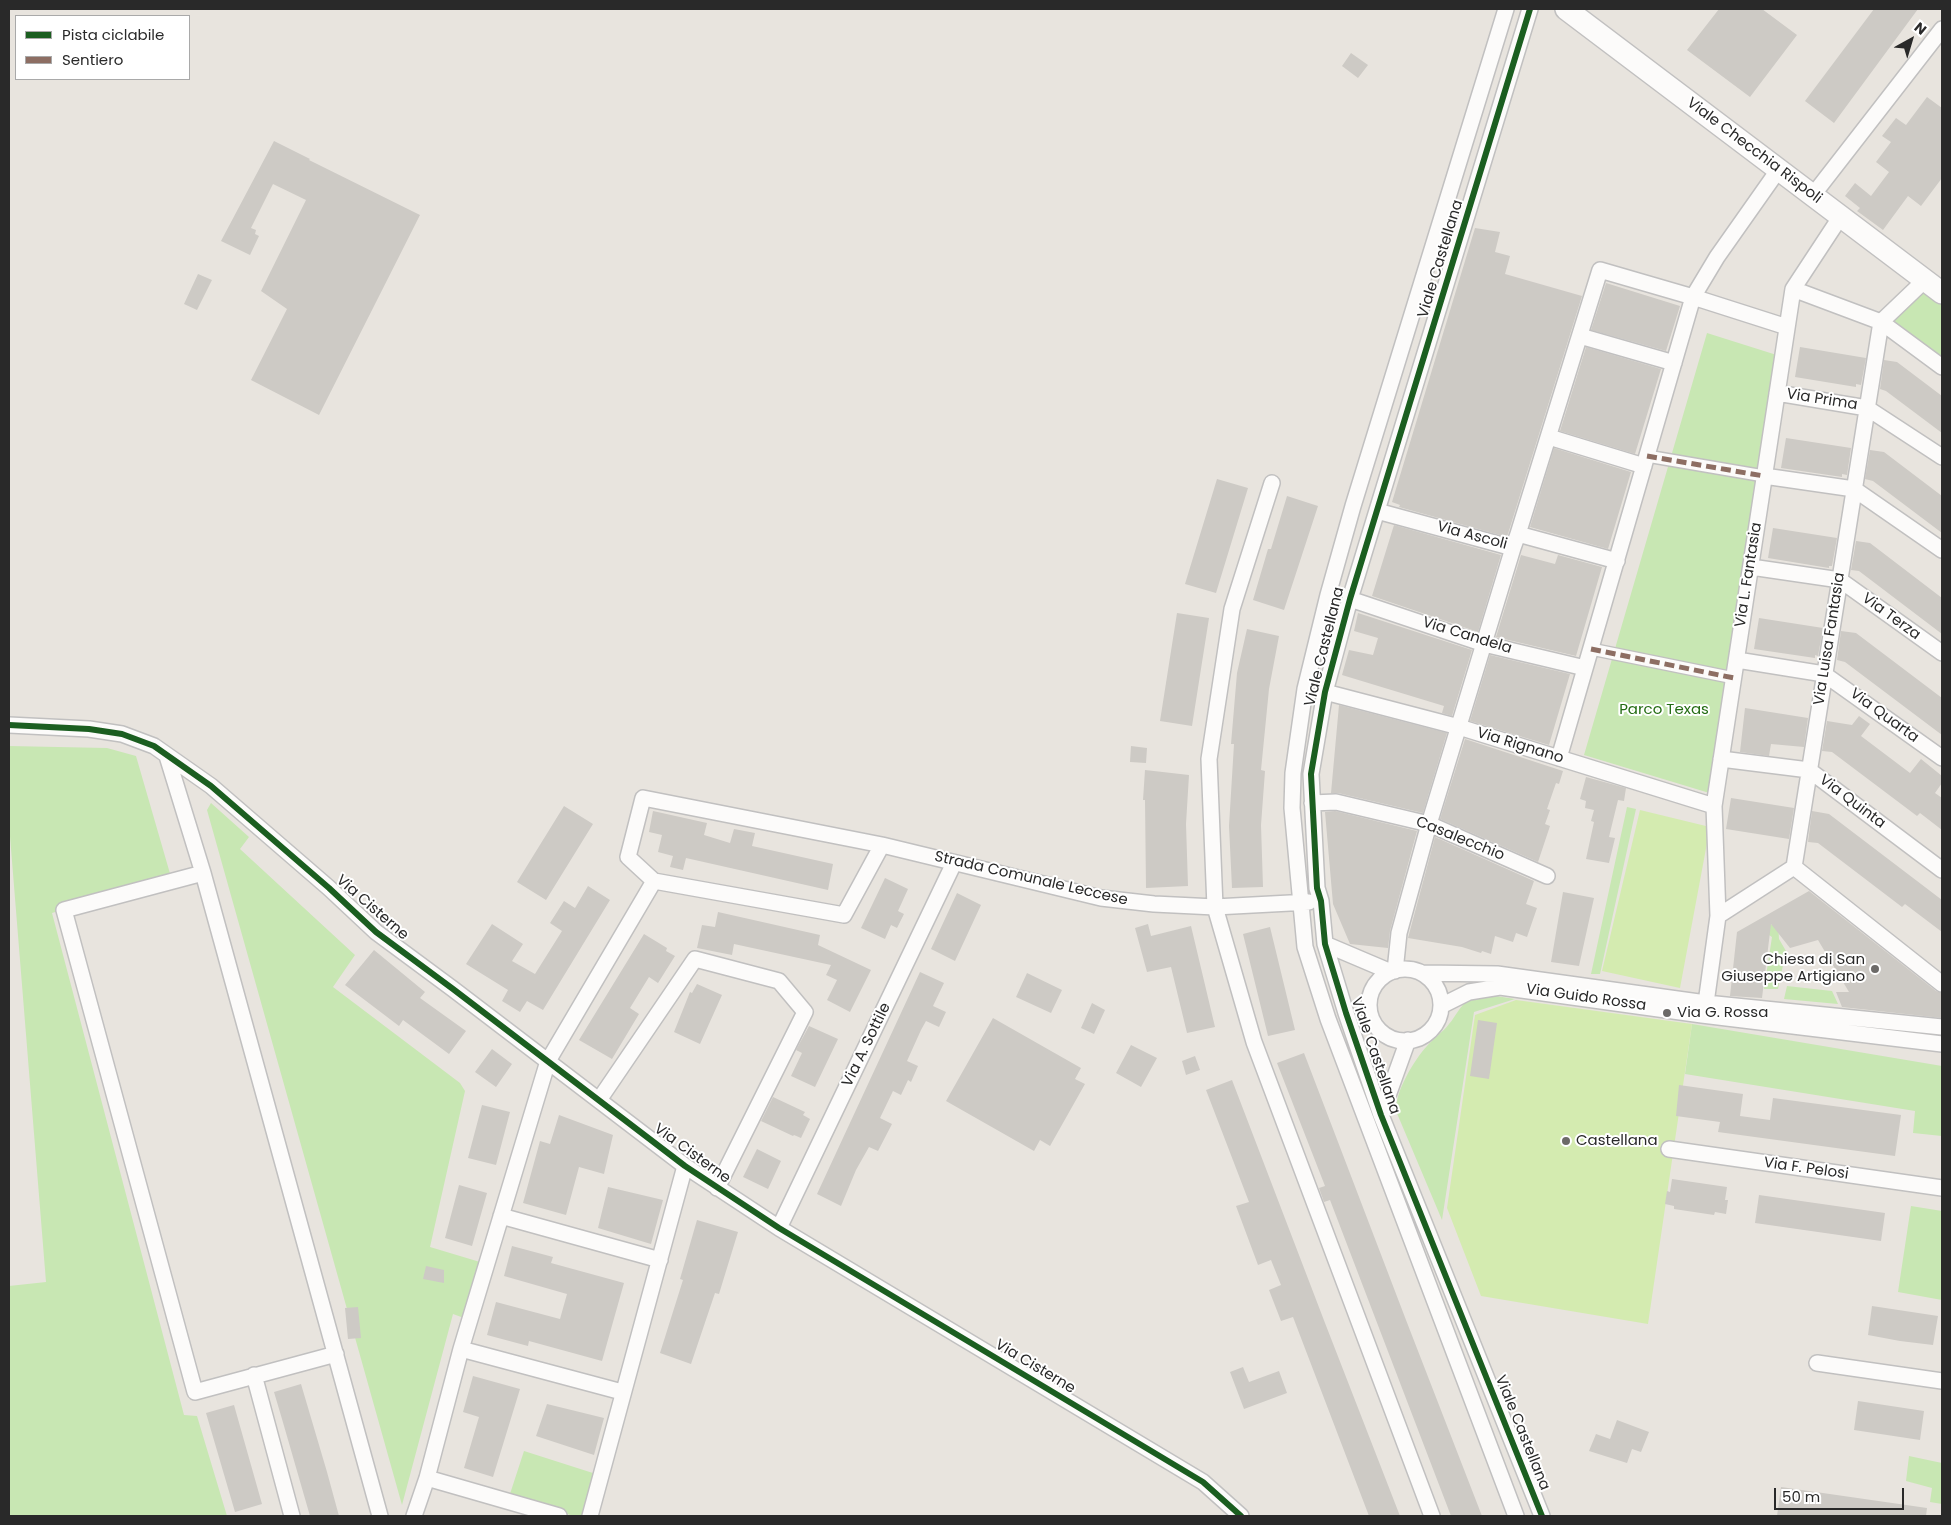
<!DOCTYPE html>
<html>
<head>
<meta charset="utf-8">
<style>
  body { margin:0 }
  #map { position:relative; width:1951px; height:1525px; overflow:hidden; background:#e8e4de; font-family:Poppins,sans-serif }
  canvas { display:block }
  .frame { position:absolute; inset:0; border:10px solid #292929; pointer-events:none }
  .legend { position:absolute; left:15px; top:15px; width:175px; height:65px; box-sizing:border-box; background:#fff; border:1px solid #a9a9a9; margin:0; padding:6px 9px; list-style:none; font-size:15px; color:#292929 }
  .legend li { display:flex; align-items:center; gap:10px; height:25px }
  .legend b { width:25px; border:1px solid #a9a9a9 }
  .north { position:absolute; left:1886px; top:15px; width:50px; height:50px; -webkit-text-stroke:4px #fff; paint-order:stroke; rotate:39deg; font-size:14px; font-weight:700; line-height:20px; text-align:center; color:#292929 }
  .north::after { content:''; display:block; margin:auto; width:18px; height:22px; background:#292929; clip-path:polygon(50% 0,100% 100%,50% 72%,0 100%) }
  .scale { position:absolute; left:1774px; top:1488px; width:130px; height:22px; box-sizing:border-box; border:2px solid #292929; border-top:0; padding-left:6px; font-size:15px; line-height:18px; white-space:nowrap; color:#292929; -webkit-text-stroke:4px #fff; paint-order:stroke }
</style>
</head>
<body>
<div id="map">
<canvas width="1951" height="1525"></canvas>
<div class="frame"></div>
<ul class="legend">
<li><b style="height:6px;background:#1b5e20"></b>Pista ciclabile</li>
<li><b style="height:6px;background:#8d6e63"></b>Sentiero</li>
</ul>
<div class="north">N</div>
<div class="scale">50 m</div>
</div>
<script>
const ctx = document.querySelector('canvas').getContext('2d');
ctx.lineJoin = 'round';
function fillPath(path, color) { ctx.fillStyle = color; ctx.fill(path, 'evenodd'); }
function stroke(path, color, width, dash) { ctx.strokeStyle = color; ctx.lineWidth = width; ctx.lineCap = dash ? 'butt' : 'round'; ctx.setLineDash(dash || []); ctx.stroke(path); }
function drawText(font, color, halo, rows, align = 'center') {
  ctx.font = font + ' Poppins,sans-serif'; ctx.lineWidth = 4; ctx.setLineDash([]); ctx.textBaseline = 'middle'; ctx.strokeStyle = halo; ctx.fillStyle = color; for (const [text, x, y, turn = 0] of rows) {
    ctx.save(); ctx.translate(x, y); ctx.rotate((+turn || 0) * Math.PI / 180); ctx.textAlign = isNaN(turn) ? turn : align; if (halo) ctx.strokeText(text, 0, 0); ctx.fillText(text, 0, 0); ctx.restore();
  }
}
fillPath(new Path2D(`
  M1926,285L1942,298V360L1887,320Z
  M1707,333L1783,357L1716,795L1584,755Z
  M9,746L107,748L136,756L171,877L52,913L184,1415L197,1416L227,1516H9V1286L46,1282L9,824Z
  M211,803L249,837L240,849L355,955L333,987L460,1083L465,1091L430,1247L480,1262L464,1318L453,1314L402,1505L207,810Z
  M1627,807L1636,809L1600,974H1591Z
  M1778,921L1779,939L1786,951L1778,989H1764L1772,937L1761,930Z
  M1787,986L1832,991L1838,1004L1784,999Z
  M1496,996L1515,999L1474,1012L1442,1220L1396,1111C1395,1092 1414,1060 1427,1046C1434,1038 1443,1032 1449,1024C1456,1016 1460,1005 1469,1000C1478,996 1487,996 1496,996Z
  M1692,1024L1942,1066V1136L1913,1133L1915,1111L1685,1074Z
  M1911,1206L1942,1211V1300L1898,1292Z
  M524,1451L596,1474L586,1516H574L509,1497Z
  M1909,1456L1942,1463V1504L1930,1502L1932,1488L1906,1481Z`), '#c8e7b3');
fillPath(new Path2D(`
  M1640,810L1710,827L1680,988L1602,971Z
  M1516,1000L1692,1024L1648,1324L1481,1296L1447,1208L1475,1015Z`), '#d4ebb0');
fillPath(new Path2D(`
  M1719,9H1762L1797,35L1750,97L1687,50Z
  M1874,9H1918L1834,123L1805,101Z
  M1351,53L1368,65L1358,78L1342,66Z
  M1927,97L1942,108V178L1921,206L1908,196L1883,230L1857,211L1860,208L1845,196L1855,183L1871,196L1889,172L1876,162L1891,142L1882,136L1896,118L1906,125Z
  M274,141L310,159L309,160L420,215L319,415L251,380L287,309L261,291L306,200L273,184L251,228L256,230L255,234L259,236L250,255L221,241Z
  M1475,228L1500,232L1495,252L1510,256L1505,274L1582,296L1507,537L1399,507L1400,505L1392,502Z
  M198,274L212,280L197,310L184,304Z
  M1606,283L1680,306L1666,351L1591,330Z
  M1586,347L1661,369L1635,454L1560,431Z
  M1800,347L1866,358L1861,385L1856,384V387L1795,377Z
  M1884,360L1897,362L1942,396V433L1886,391L1880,389Z
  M1786,438L1851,448L1847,475L1842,474V477L1781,468Z
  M1554,448L1631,472L1608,549L1530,527Z
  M1870,450L1884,452L1942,496V533L1873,481L1865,479Z
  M1217,479L1248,488L1216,593L1185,584Z
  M1287,496L1318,506L1284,610L1253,600L1268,549H1271Z
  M1394,525L1501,555L1478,632L1372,596Z
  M1773,528L1837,538L1832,566H1829V568L1768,558Z
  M1856,541L1870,543L1942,598V634L1859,571L1851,570Z
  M1521,555L1555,564L1558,555L1602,567L1576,656L1496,637Z
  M1177,613L1209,618L1192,726L1160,721Z
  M1358,613L1472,650L1452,716L1442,713L1444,706L1342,675L1349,650L1373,655L1378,638L1354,631Z
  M1759,618L1823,628L1818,656L1815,655V658L1754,649Z
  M1247,629L1279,636L1269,689L1261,770L1265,771L1261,825L1263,887L1232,888L1229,826L1234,744H1231L1237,673Z
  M1841,631L1856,633L1942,698V735L1845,662L1837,660Z
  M1490,655L1570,674L1549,745L1470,721Z
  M1339,705L1447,733L1423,813L1338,793H1331Z
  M1745,708L1808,718L1804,747L1771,744L1769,756L1740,752Z
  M1859,716L1870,724L1861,736L1910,773L1921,759L1942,776V783L1935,793L1942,798V830L1920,813L1917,816L1832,752L1822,751L1827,721L1852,725Z
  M1465,739L1563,771L1559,784L1556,783L1547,809L1550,810L1545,824L1550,826L1538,862L1440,819Z
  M1131,746L1147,748L1146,763L1130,762Z
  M1145,770L1189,775L1186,824L1188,886L1146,888L1145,800H1143Z
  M1586,777L1626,788L1624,801L1618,800L1609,837L1615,838L1609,863L1586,859L1594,822L1591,821L1594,810L1585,808L1586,801L1580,799Z
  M1731,798L1794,808L1789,839L1726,829Z
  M564,806L593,824L546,900L517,882Z
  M653,811L707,823L704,835L730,843L734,829L755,833L752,846L833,864L828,890L686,858L683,870L670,867L673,856L658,852L662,835L649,832Z
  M1335,811L1417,831L1390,931L1388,948L1350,944L1333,904L1325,812Z
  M1812,811L1829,814L1942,900V932L1905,904L1902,907L1818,843L1808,842Z
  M1435,837L1534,881L1526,904L1537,908L1527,937L1516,933L1513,942L1495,936L1491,954L1482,951L1481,953L1462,947L1408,938Z
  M885,878L908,889L898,911L904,914L897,928L891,925L885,939L861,928Z
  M588,886L610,900L543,1010L527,1001L520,1012L502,1001L508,990L466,964L492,924L523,944L512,961L535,974L562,931L550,923L564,901L575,908Z
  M1809,891L1936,991L1942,993V1018L1842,1007L1836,992H1849L1818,940L1790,948L1771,924L1762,998L1730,996L1737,932Z
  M1563,892L1594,898L1579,966L1551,962Z
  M957,893L981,905L955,961L931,949Z
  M718,912L820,935L818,945L871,970L850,1012L827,1000L837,980L826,975L831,965L734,944L732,955L697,948L702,925L715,927Z
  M1148,924L1151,936L1191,926L1215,1027L1187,1033L1171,967L1147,972L1135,928Z
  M1270,927L1295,1030L1268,1036L1243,934Z
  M644,934L667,948L666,951L675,956L658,983L649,977L630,1008L639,1014L612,1059L579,1040Z
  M374,950L425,992L420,998L466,1031L449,1054L403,1020L399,1026L345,985Z
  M920,972L944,983L933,1006L946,1012L939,1027L926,1021L921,1030L907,1061L918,1066L911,1082L908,1080L901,1095L893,1091L880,1118L892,1124L878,1151L869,1147L856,1170L841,1206L817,1194Z
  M1027,973L1062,990L1051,1013L1016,997Z
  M697,984L722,995L700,1044L674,1032L690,992L692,993Z
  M1092,1003L1105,1010L1094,1034L1081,1028Z
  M993,1018L1081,1068L1075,1079L1085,1084L1050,1146L1040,1140L1034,1151L946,1101Z
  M1478,1020L1497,1023L1489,1079L1470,1076Z
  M809,1026L838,1039L815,1087L791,1076L802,1053L796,1050Z
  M1131,1045L1157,1058L1141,1087L1116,1073Z
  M492,1049L512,1064L496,1087L475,1072Z
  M1304,1053L1406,1320L1482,1516H1451L1330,1200L1324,1202L1319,1188L1325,1186L1277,1063Z
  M1195,1056L1200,1070L1186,1075L1182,1061Z
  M1232,1080L1325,1323L1400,1516H1369L1293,1317L1281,1321L1269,1290L1281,1285L1271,1260L1258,1265L1236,1206L1249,1202L1206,1090Z
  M1679,1085L1743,1094L1740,1116L1770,1120L1773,1098L1901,1115L1895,1156L1718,1132L1720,1122L1676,1116Z
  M773,1097L805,1112L803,1115L810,1119L801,1138L794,1135L793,1136L761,1121Z
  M482,1105L510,1112L496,1165L468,1158Z
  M559,1115L613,1135L604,1174L579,1167L566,1215L523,1203L540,1141L550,1144Z
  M757,1149L781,1161L768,1189L743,1177Z
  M1672,1179L1727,1187L1725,1200H1728L1726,1214L1715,1212L1714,1215L1674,1209V1206L1665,1204L1667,1191L1670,1192Z
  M459,1185L487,1193L472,1246L445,1238Z
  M608,1187L663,1200L651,1244L598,1228Z
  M1759,1195L1885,1213L1881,1241L1755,1223Z
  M697,1220L738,1232L719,1294L715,1293L691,1364L660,1353L683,1280L680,1279Z
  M512,1246L553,1257L551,1263L624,1283L602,1361L529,1341L528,1346L487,1335L496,1302L560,1319L567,1294L504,1276Z
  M426,1266L444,1270V1283L423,1279Z
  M1872,1306L1938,1316L1933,1345L1900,1341L1868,1335Z
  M358,1307L361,1338L348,1339L345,1308Z
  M1243,1367L1249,1382L1279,1371L1287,1393L1244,1409L1230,1372Z
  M473,1376L520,1389L493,1477L464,1468L479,1417L463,1412Z
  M301,1384L327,1472L339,1516H310L282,1419L274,1392Z
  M1858,1401L1924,1411L1920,1440L1854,1430Z
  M547,1404L604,1418L594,1455L536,1436Z
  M234,1405L262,1504L235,1512L206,1413Z
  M1617,1420L1649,1432L1641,1452L1632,1449L1627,1463L1589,1451L1596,1434L1610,1439Z
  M1781,1487L1927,1508L1926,1516H1777Z`), '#cdcac5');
const pedestrian = new Path2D(`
  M1647,456L1764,476
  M1591,649L1734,678`);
const minor = new Path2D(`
  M1506,9L1353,506L1328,595L1305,689L1293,773L1292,808L1305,947L1328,1019L1516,1516
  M1530,9L1350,599L1325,692L1311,774L1317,888L1321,901L1325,944L1346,1013L1381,1115L1542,1516
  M1813,195L1942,29
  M1793,289L1841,216
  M1580,336L1674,363
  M1777,393L1867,408L1942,457
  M1549,437L1644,466
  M1764,476L1854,489L1942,550
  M1272,483L1232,609L1209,759L1215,907L1254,1042L1432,1516
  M1377,511L1513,548L1518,534L1617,561
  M1518,534L1600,270L1693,297L1787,327
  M1751,567L1840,580L1942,653
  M1350,599L1484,644L1585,668
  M1737,660L1824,674L1942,758
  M1325,692L1459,727L1714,806
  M9,725L89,729L122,734L154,746L211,786L329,888L376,932L453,989L685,1166L779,1228L1203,1482L1241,1516
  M167,756L203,873L380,1516
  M1559,758L1693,297L1717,257L1779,169
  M1721,759L1809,770L1942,870
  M1312,803L1336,802L1429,824L1547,876
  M1794,867L1942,984
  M203,873L64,910L195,1392L336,1354
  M654,881L844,915L882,845
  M1718,916L1794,867L1881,322L1942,367
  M1325,944L1391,972
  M1369 1005a36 36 0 1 1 72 0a36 36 0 1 1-72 0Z
  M1395,971L1399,933L1429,824L1513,548
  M1422,973L1497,974L1706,1003L1942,1027
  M1441,1006L1469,992L1500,987L1702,1015L1942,1044
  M1702,1015L1706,1003L1718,916L1714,806L1793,289L1881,322L1925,280
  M599,1100L695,959L779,981L805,1012L717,1188
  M1381,1115L1408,1040
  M1669,1149L1942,1188
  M501,1216L660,1260
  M779,1228L954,863
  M461,1349L622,1392
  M1817,1363L1942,1381
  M254,1375L292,1516
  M427,1478L559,1516
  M414,1516L427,1478L461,1349L548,1061L654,881L628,857L643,798L882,845L1101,898L1154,904L1215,907L1309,902
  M590,1516L685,1166`);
const secondary = new Path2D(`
  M1566,9L1942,293`);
stroke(pedestrian, '#c1c0c0', 14);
stroke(minor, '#c1c0c0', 18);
stroke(secondary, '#c1c0c0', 24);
stroke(pedestrian, '#fcfbfa', 11);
stroke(minor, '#fcfbfa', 15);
stroke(secondary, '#fcfbfa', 21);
stroke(new Path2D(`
  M1647,456L1764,476
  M1591,649L1734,678`), '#8d6e63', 5, [10, 5]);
stroke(new Path2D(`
  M1530,9L1350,599L1325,692L1311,774L1317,888L1321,901L1325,944L1346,1013L1381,1115L1542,1516
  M9,725L89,729L122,734L154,746L211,786L329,888L376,932L453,989L685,1166L779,1228L1203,1482L1241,1516`), '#1b5e20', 6);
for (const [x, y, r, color] of [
  [1875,969,5,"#6c6a68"],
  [1667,1013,5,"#6c6a68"],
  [1566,1141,5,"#6c6a68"]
]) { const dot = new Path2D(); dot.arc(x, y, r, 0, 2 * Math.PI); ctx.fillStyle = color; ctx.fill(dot); stroke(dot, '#fff', 2); }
drawText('15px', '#292929', '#fff', [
  ["Viale Checchia Rispoli",1754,151,37],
  ["Viale Castellana",1441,259,-73],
  ["Via Prima",1822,400,9],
  ["Via Ascoli",1472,536,15],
  ["Via L. Fantasia",1749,575,-81],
  ["Via Terza",1891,617,36],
  ["Via Candela",1467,636,17],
  ["Via Luisa Fantasia",1830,639,-81],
  ["Viale Castellana",1325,647,-76],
  ["Via Quarta",1884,716,36],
  ["Via Rignano",1520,746,17],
  ["Via Quinta",1852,802,37],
  ["Casalecchio",1460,839,22],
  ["Strada Comunale Leccese",1031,879,13],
  ["Via Cisterne",372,908,41],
  ["Via Guido Rossa",1586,998,8],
  ["Via A. Sottile",867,1045,-64],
  ["Viale Castellana",1375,1056,71],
  ["Via Cisterne",692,1154,36],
  ["Via F. Pelosi",1806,1169,8],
  ["Via Cisterne",1035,1367,31],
  ["Viale Castellana",1522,1433,68]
]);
drawText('15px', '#246c13', '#fff', [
  ["Parco Texas",1664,710]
]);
drawText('15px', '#292929', '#fff', [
  ["Chiesa di San",1865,960,"right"],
  ["Giuseppe Artigiano",1865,977,"right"],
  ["Via G. Rossa",1677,1013],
  ["Castellana",1576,1141]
], 'left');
</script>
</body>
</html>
